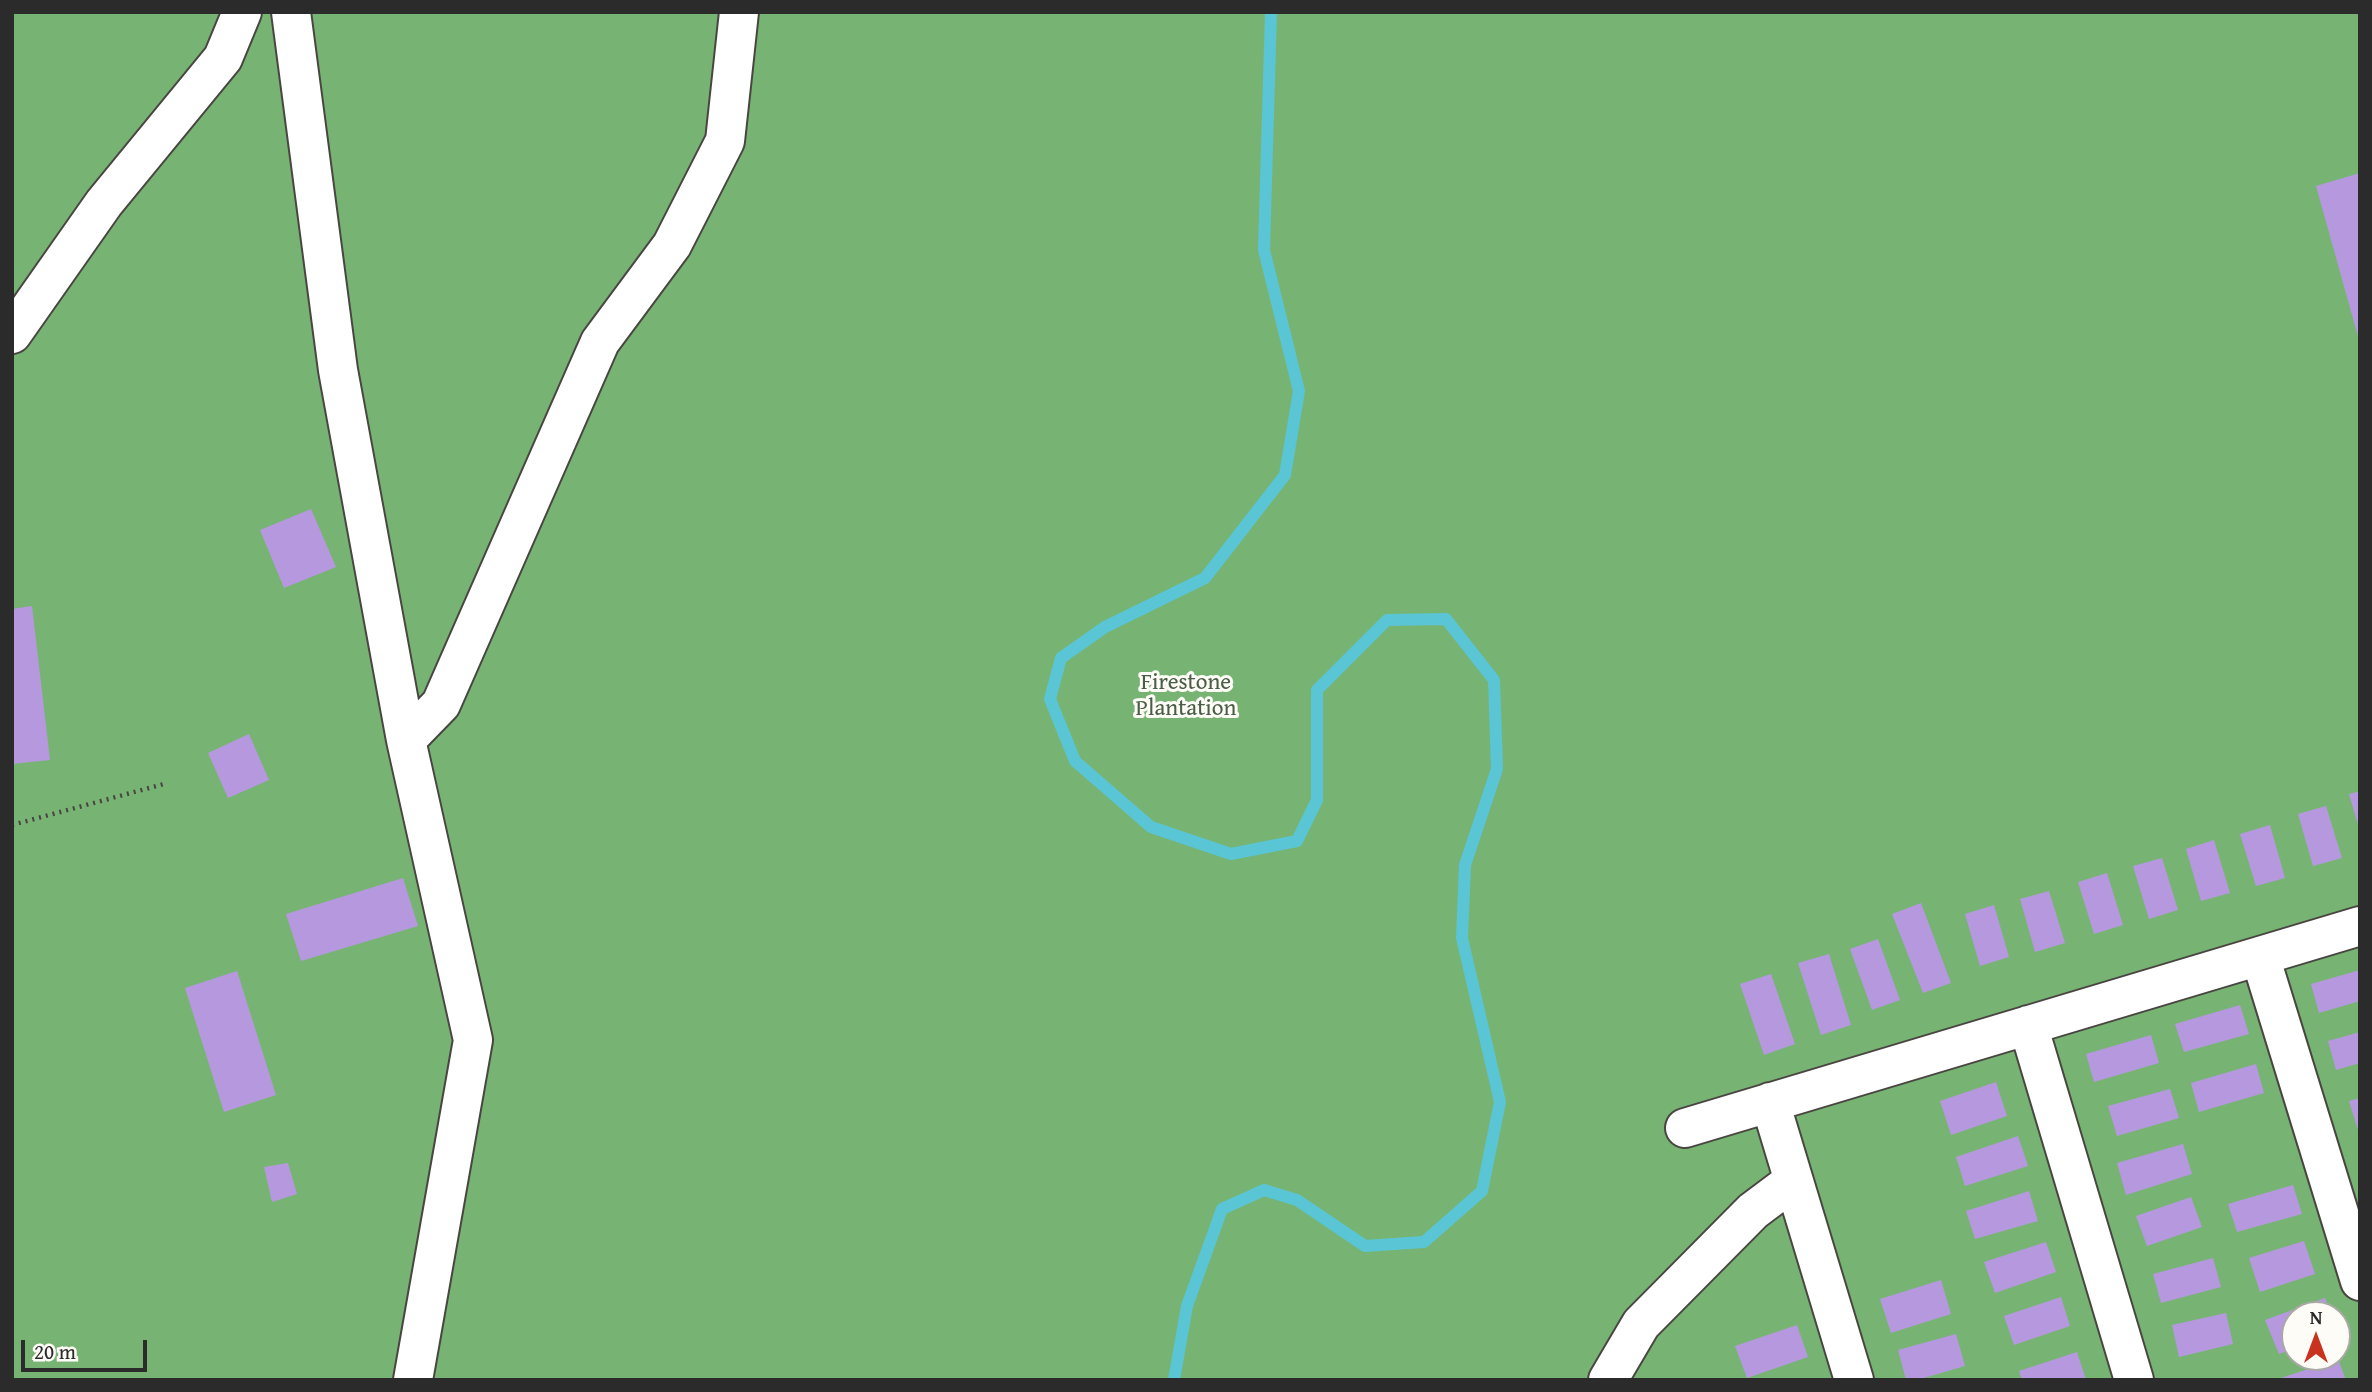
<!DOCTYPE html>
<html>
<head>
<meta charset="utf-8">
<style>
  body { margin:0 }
  #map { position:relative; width:2372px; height:1392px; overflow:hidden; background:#f5dfc4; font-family:"Gentium Book Plus",serif }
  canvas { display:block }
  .frame { position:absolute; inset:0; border:14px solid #2b2b2b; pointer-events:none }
  .north { position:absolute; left:2281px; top:1301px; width:70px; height:70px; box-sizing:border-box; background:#fdfcf7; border:2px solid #a9a8a5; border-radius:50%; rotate:0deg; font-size:19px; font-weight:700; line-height:28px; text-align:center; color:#2b2b2b }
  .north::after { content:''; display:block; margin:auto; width:24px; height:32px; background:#c8321e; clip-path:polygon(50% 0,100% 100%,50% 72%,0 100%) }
  .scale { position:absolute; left:21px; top:1340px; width:126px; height:32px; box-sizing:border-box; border:4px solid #2b2b2b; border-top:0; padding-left:9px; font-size:21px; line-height:24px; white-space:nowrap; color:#2b2b2b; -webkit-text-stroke:5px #fdfcf7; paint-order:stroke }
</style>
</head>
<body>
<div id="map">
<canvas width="2372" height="1392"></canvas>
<div class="frame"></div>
<div class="north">N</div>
<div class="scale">20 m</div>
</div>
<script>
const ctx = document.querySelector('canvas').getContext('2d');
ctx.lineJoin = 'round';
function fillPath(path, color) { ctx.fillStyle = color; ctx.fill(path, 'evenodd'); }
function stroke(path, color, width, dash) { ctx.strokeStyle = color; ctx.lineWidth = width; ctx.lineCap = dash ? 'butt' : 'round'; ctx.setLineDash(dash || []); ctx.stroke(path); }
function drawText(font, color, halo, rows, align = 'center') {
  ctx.font = font + ' "Gentium Book Plus",serif'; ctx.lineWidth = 6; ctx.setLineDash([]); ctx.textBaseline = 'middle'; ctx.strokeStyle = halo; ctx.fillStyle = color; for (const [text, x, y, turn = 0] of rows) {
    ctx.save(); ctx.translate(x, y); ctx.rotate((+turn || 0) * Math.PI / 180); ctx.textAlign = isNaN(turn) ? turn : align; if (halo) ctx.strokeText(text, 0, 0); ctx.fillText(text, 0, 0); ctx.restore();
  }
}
fillPath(new Path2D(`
  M12,12H2360V1380H12ZM2295,1315H2337V1357H2295Z`), '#77b474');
stroke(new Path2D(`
  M1174,1380L1187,1306L1222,1209L1264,1190L1297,1200L1365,1246L1424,1242L1482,1191L1500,1102L1462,938L1465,865L1497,769L1494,680L1446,619L1387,620L1317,690V800L1297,841L1231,854L1151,827L1075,761L1050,699L1061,658L1105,627L1205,578L1285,475L1299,391L1264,250L1271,12`), '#5ac5d5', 12);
fillPath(new Path2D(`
  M2360,173V340H2359L2316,186Z
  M311,509L336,567L284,588L260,530Z
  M32,606L50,760L12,764V609Z
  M249,734L269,780L228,798L208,753Z
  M2360,791V828H2359L2349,794Z
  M2326,806L2342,858L2313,866L2298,814Z
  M2270,825L2285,878L2256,886L2240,834Z
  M2214,840L2230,893L2201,901L2186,849Z
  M2162,858L2178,910L2149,919L2133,866Z
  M2107,873L2123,925L2094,934L2078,882Z
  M403,878L418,926L301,961L286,914Z
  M2049,891L2065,943L2035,952L2020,899Z
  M1921,903L1951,983L1923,993L1892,914Z
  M1994,905L2009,957L1980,966L1965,914Z
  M1878,939L1900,1000L1872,1010L1850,949Z
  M1829,954L1851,1025L1821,1035L1798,963Z
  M2360,970V1001L2319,1013L2311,984Z
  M237,971L276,1095L224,1112L185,988Z
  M1771,974L1795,1044L1764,1055L1740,984Z
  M2240,1005L2249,1034L2184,1052L2175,1024Z
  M2360,1032V1063L2336,1070L2328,1041Z
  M2151,1035L2159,1063L2094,1082L2086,1054Z
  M2256,1064L2264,1093L2199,1112L2191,1083Z
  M1996,1082L2007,1116L1951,1135L1940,1101Z
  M2170,1089L2179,1118L2117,1136L2108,1106Z
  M2360,1098V1129L2358,1130L2349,1101Z
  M2018,1136L2028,1166L1965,1186L1956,1157Z
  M2183,1144L2192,1174L2126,1195L2117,1163Z
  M288,1163L297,1194L272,1202L264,1167Z
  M2293,1185L2302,1214L2237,1232L2228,1204Z
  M2029,1191L2038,1221L1975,1239L1966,1211Z
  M2191,1197L2202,1227L2147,1246L2136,1216Z
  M2304,1241L2315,1274L2260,1292L2249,1258Z
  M2046,1242L2056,1272L1995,1293L1984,1262Z
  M2213,1258L2221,1287L2161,1303L2153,1274Z
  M1941,1280L1951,1314L1891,1333L1880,1299Z
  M2061,1297L2070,1326L2014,1345L2004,1316Z
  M2325,1298L2331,1315H2295V1348L2279,1354L2265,1320Z
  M2226,1313L2233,1344L2179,1357L2172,1325Z
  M1797,1325L1808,1357L1747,1378L1735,1346Z
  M1956,1334L1965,1366L1917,1380H1906L1898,1350Z
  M2077,1352L2086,1380H2022L2019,1371Z
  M2338,1359L2346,1380H2278V1379Z`), '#b698df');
const minor = new Path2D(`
  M291,12L338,370L406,740L473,1040L413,1380
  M12,334L104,203L223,58L242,12
  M406,740L441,704L600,342L672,245L725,141L739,12
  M2260,956L2360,1281
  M2028,1025L2134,1380
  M1770,1102L1854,1380
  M1685,1128L2360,926
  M1608,1380L1641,1324L1753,1211L1793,1181`);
stroke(minor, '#494642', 42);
stroke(new Path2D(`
  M12,825L164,784`), '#494642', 4.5, [2, 5]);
stroke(minor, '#fff', 38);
drawText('23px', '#4a5d47', '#fdfcf7', [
  ["Firestone",1186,683],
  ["Plantation",1186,709]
]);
</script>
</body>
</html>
